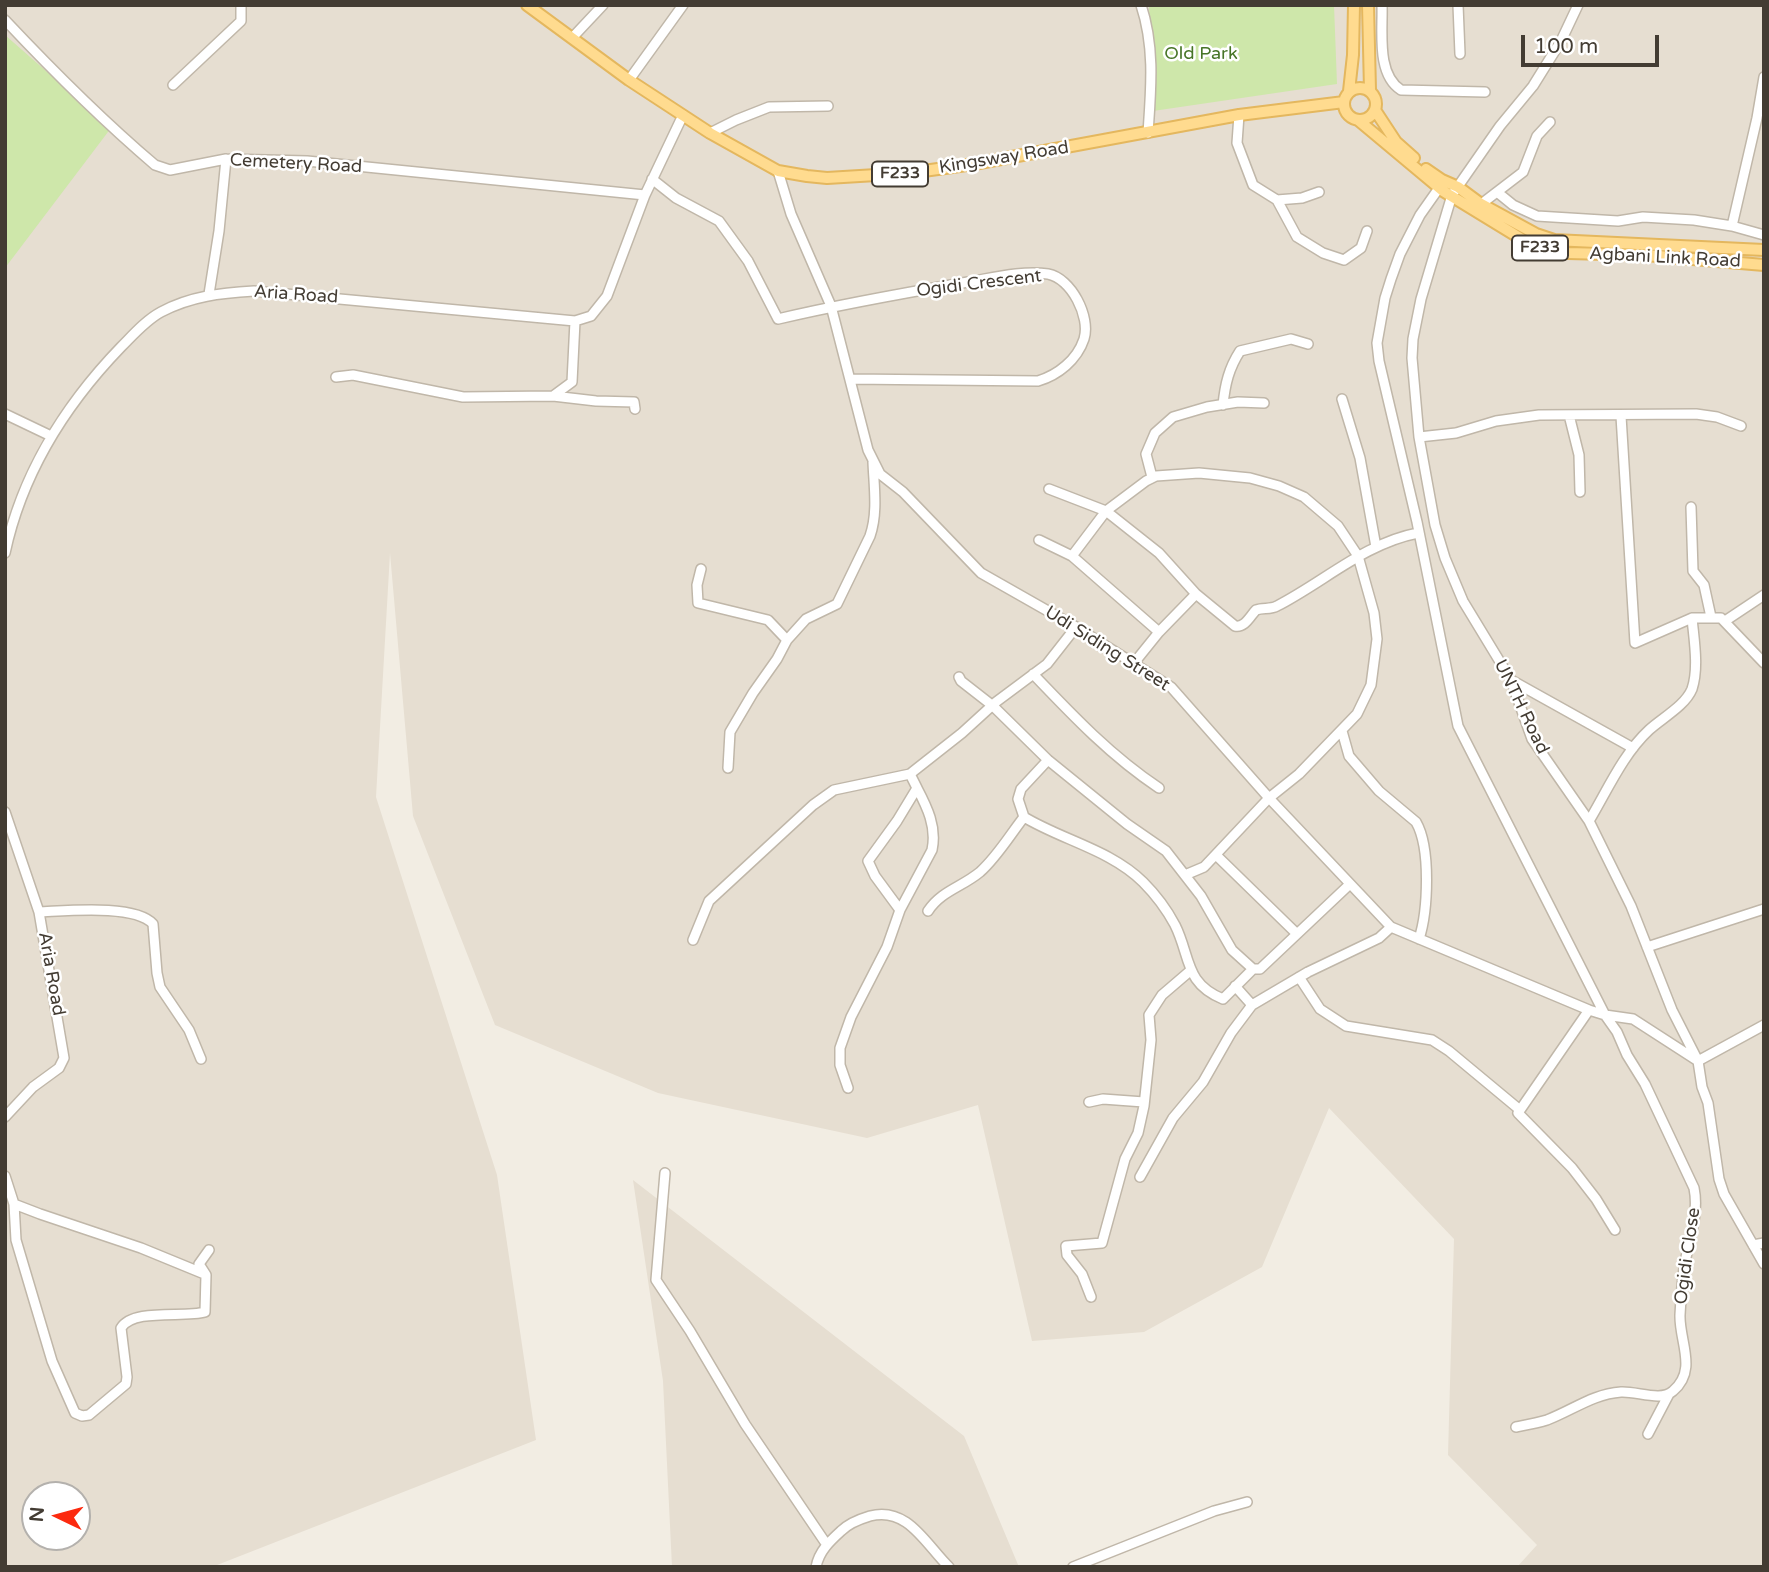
<!DOCTYPE html>
<html>
<head>
<meta charset="utf-8">
<style>
  body { margin:0 }
  #map { position:relative; width:1769px; height:1572px; overflow:hidden; background:#f2ede3; font-family:"Varela Round",sans-serif }
  canvas { display:block }
  .frame { position:absolute; inset:0; border:7px solid #433c33; pointer-events:none }
  .north { position:absolute; left:21px; top:1481px; width:70px; height:70px; box-sizing:border-box; background:#fff; border:2px solid #b4b1ad; border-radius:50%; rotate:275deg; font-size:19px; font-weight:700; line-height:28px; text-align:center; color:#433c33 }
  .north::after { content:''; display:block; margin:auto; width:24px; height:32px; background:#fc2a0f; clip-path:polygon(50% 0,100% 100%,50% 72%,0 100%) }
  .scale { position:absolute; left:1521px; top:35px; width:138px; height:32px; box-sizing:border-box; border:4px solid #433c33; border-top:0; padding-left:9px; font-size:21px; line-height:24px; white-space:nowrap; color:#433c33; -webkit-text-stroke:5px #fff; paint-order:stroke }
</style>
</head>
<body>
<div id="map">
<canvas width="1769" height="1572"></canvas>
<div class="frame"></div>
<div class="north">N</div>
<div class="scale">100 m</div>
</div>
<script>
const ctx = document.querySelector('canvas').getContext('2d');
ctx.lineJoin = 'round';
function fillPath(path, color) { ctx.fillStyle = color; ctx.fill(path, 'evenodd'); }
function stroke(path, color, width, dash) { ctx.strokeStyle = color; ctx.lineWidth = width; ctx.lineCap = dash ? 'butt' : 'round'; ctx.setLineDash(dash || []); ctx.stroke(path); }
function drawText(font, color, halo, rows, align = 'center') {
  ctx.font = font + ' "Varela Round",sans-serif'; ctx.lineWidth = 5; ctx.setLineDash([]); ctx.textBaseline = 'middle'; ctx.strokeStyle = halo; ctx.fillStyle = color; for (const [text, x, y, turn = 0] of rows) {
    ctx.save(); ctx.translate(x, y); ctx.rotate((+turn || 0) * Math.PI / 180); ctx.textAlign = isNaN(turn) ? turn : align; if (halo) ctx.strokeText(text, 0, 0); ctx.fillText(text, 0, 0); ctx.restore();
  }
}
fillPath(new Path2D(`
  M5,5H1764V1567H1517L1537,1545L1448,1455L1454,1239L1329,1108L1262,1267L1144,1332L1032,1341L978,1105L867,1138L658,1093L495,1025L413,816L390,553L376,797L497,1175L536,1440L212,1567H5ZM35,1495H77V1537H35Z
  M633,1180L964,1436L1019,1567H672L663,1381Z`), '#e6ded1');
fillPath(new Path2D(`
  M1149,5H1334L1337,84L1153,111Z
  M5,35L111,128L5,268Z`), '#cee7aa');
const minor = new Path2D(`
  M1141,5C1155,47 1151,89 1148,133
  M1382,5C1383,31 1376,74 1401,90L1485,92
  M1458,5L1460,54
  M1578,5L1561,41L1533,86L1500,126L1452,195L1421,299L1413,339L1412,358L1419,437L1435,525L1445,558L1463,601L1511,680L1532,739L1589,821L1631,906L1672,1010L1698,1061L1702,1087L1708,1103L1719,1179L1724,1194L1764,1264
  M5,20C53,71 102,120 155,165L170,170L226,159L307,161L645,195
  M572,38L603,5
  M1764,77L1757,118L1732,226L1764,235
  M629,80L683,5
  M173,85L241,21V5
  M1239,115L1237,143L1253,185L1277,200L1297,237L1323,253L1344,260L1361,248L1367,231
  M710,133L736,120L769,107L828,106
  M778,171L791,214L831,306L868,450L880,474L903,492L981,573L1076,627L1171,687L1269,798L1391,927L1589,1010L1605,1015L1633,1019L1698,1061L1764,1025
  M652,179L676,198L719,221L748,261L778,319C841,304 904,293 968,282C992,278 1023,270 1048,274C1071,278 1091,317 1084,339C1077,360 1058,375 1038,381L850,379
  M1439,188L1420,215L1400,254L1391,279L1385,298L1377,343L1379,361L1417,522L1458,726L1605,1015L1617,1032L1627,1055L1645,1084L1694,1188C1699,1212 1690,1238 1685,1262C1682,1279 1681,1298 1680,1315C1679,1341 1698,1370 1673,1391C1661,1402 1637,1391 1621,1392C1593,1394 1573,1410 1547,1420C1537,1423 1526,1425 1516,1427
  M1497,192L1513,205L1537,216L1618,221L1643,217L1694,220L1732,226
  M1277,200L1302,198L1319,192
  M1476,208L1523,172L1537,136L1550,122
  M209,294L219,231L226,159
  M336,377L353,375L463,397L553,396L572,382L575,321
  M553,396L596,401L634,402L635,409
  M1342,399L1360,458L1376,547
  M1223,405C1225,384 1229,368 1240,351L1291,339L1308,344
  M5,414L51,436
  M1569,415L1579,455L1580,492
  M1621,416L1635,643L1692,618
  M1419,437L1456,433L1496,421L1539,415L1696,414L1717,417L1741,426
  M1152,477L1146,454L1155,433L1173,417L1207,407L1238,402L1264,403
  M1049,489L1106,511L1159,553L1196,594L1235,626C1245,628 1250,616 1256,610C1263,607 1270,610 1277,606C1324,582 1365,543 1418,533
  M1691,507L1693,571L1704,585L1711,617
  M1039,540L1072,556L1159,632
  M5,553C22,474 66,404 121,347C133,335 146,320 161,312C191,296 221,293 254,291L575,321L591,316L607,296L645,195L683,115
  M1072,556L1106,511L1146,481L1156,476L1199,473L1250,478L1279,486L1304,497L1338,526L1358,556L1374,613L1377,639L1371,685L1357,714L1299,774L1269,798L1204,867L1185,875
  M701,569L697,585L698,603L768,620L787,640
  M1725,621L1764,595
  M1134,663L1159,632L1196,594
  M1033,674C1073,716 1111,756 1159,788
  M959,677L961,681L993,706L1048,760L1127,824L1166,851L1201,896L1232,950L1253,969
  M1511,680L1633,748
  M1342,731L1349,756L1379,791L1416,822C1431,848 1428,911 1419,939
  M728,768L730,732L753,693L777,659L787,640L806,619L837,604L870,536C878,513 874,487 873,462
  M5,812L39,912L64,1058L59,1068L33,1087L5,1117
  M1024,817C1062,840 1111,850 1143,882C1155,894 1167,910 1175,925C1191,957 1184,983 1223,999L1253,969H1260L1350,884
  M1589,821C1607,791 1623,754 1649,730C1662,718 1685,706 1692,689C1699,668 1694,640 1692,618H1721L1764,663
  M1216,855L1296,933
  M900,910L875,876L868,861L897,821L917,788L910,774
  M928,911C941,891 962,887 980,872C997,857 1010,835 1024,817L1018,799L1021,789L1048,760
  M39,912C66,911 135,904 153,924L157,973L160,987L189,1030L201,1059
  M693,940L709,901L813,805L834,790L910,774L915,770L962,733L996,702L1047,664L1076,627
  M1647,947L1764,909
  M1299,977L1320,1009L1346,1026L1432,1040L1449,1051L1520,1110
  M1235,986L1252,1005
  M1589,1010L1518,1113L1572,1168L1596,1199L1615,1230
  M848,1088L840,1065V1048L851,1017L887,947L900,910L932,850C937,827 927,807 917,788
  M1089,1102L1103,1099L1144,1102
  M665,1173L656,1280L690,1331L745,1424L827,1545
  M5,1176L14,1204L16,1240L52,1361L75,1413L82,1416L89,1415L126,1384L127,1377L121,1328C133,1308 184,1318 205,1312L206,1275L199,1264L209,1250
  M1140,1177L1173,1118L1203,1082L1231,1033L1252,1005L1308,972L1379,938L1391,927
  M14,1204L40,1214L141,1248L202,1273
  M1753,1245L1764,1243
  M1091,1297L1082,1274L1067,1255L1066,1246L1102,1243L1125,1159L1138,1133L1144,1106L1151,1040L1149,1015L1162,995L1190,971
  M1648,1434L1669,1394
  M816,1567C819,1551 830,1541 841,1531C849,1523 860,1519 870,1516C908,1506 926,1545 949,1567
  M1073,1567L1214,1511L1247,1502`);
const major = new Path2D(`
  M527,5L629,80L710,133L778,171L807,176L827,178L909,173L974,164L1239,115L1344,102
  M1368,5L1370,90
  M1344 104a16 16 0 1 1 32 0a16 16 0 1 1-32 0Z
  M1349,91L1353,55L1354,5
  M1375,110L1396,142L1414,158
  M1358,120L1443,191L1533,246L1551,251L1568,253L1645,255L1764,265
  M1426,169L1442,180L1458,187L1481,204L1536,234L1554,240L1764,250`);
stroke(minor, '#c0b7a9', 12);
stroke(major, '#e4b75e', 14);
stroke(minor, '#fff', 9);
stroke(major, '#ffdb8f', 10);
for (const [x, y, w] of [
  [900,174,56],
  [1540,248,56]
]) { const box = new Path2D(); box.roundRect(x - w / 2, y - 12.5, w, 25, 5); ctx.fillStyle = '#fff'; ctx.fill(box); stroke(box, '#433c33', 2); }
drawText('bold 16px', '#433c33', null, [
  ["F233",900,174],
  ["F233",1540,248]
]);
drawText('18px', '#477527', '#fff', [
  ["Old Park",1201,54]
]);
drawText('18px', '#433c33', '#fff', [
  ["Kingsway Road",1004,158,-9],
  ["Cemetery Road",296,164,3],
  ["Agbani Link Road",1665,258,3],
  ["Ogidi Crescent",979,284,-7],
  ["Aria Road",296,295,4],
  ["Udi Siding Street",1107,649,32],
  ["UNTH Road",1521,707,64],
  ["Aria Road",51,974,80],
  ["Ogidi Close",1688,1256,-82]
]);
</script>
</body>
</html>
